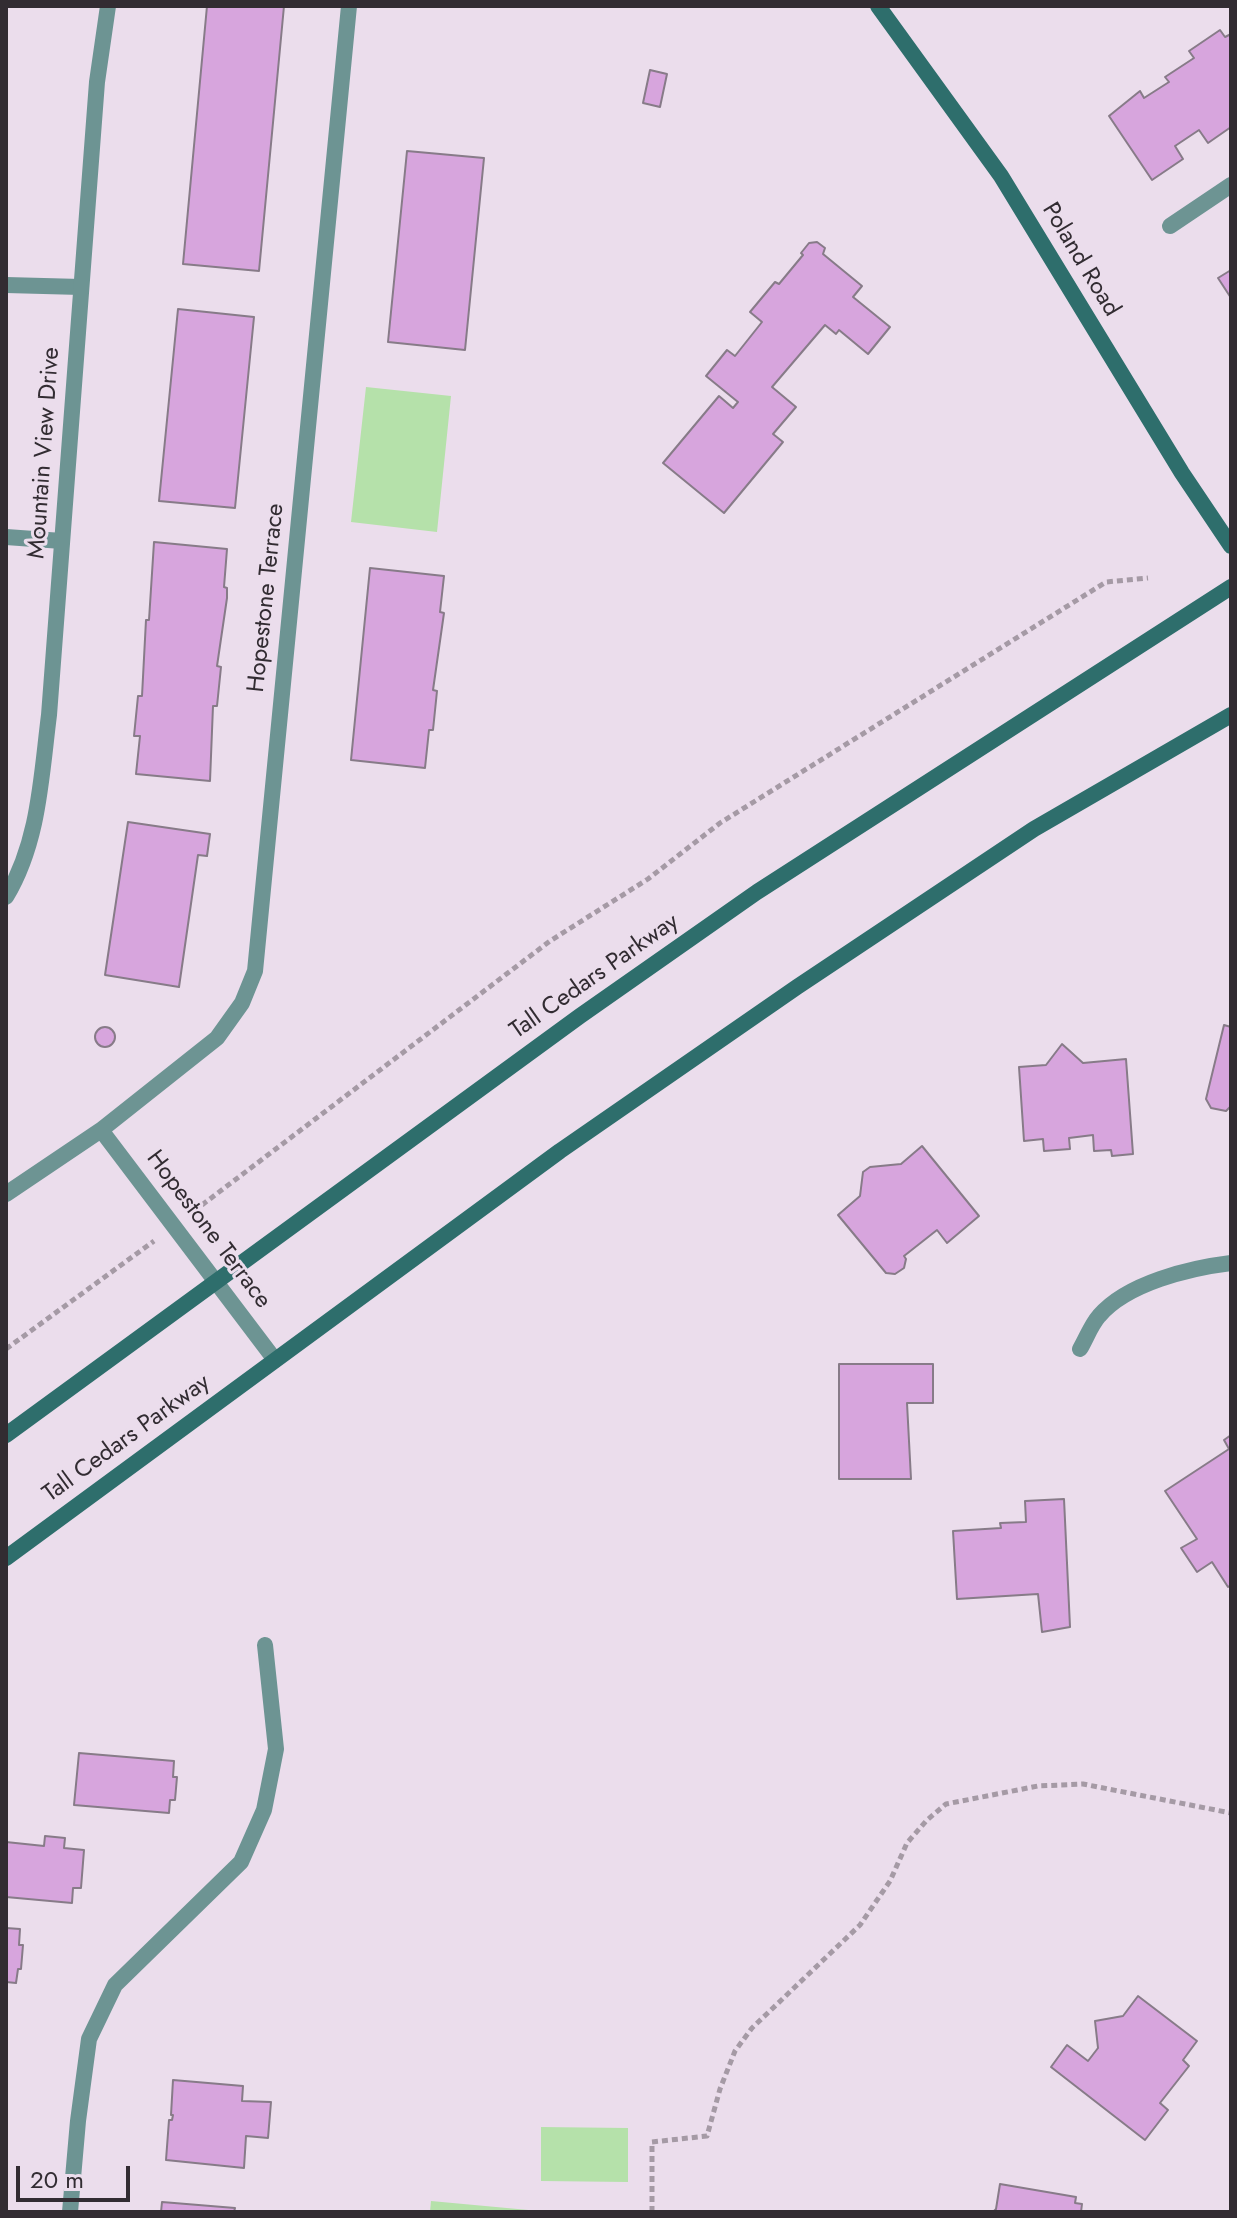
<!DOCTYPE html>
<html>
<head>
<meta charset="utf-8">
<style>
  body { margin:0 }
  #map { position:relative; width:1237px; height:2218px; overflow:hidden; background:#ebddec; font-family:Jost,sans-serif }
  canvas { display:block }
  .frame { position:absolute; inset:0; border:8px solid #322c32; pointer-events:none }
  .scale { position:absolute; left:16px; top:2166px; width:114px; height:36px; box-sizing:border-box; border:4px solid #322c32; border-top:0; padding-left:10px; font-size:24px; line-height:28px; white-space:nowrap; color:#322c32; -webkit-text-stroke:6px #ebddec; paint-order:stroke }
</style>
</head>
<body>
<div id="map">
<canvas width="1237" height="2218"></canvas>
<div class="frame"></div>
<div class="scale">20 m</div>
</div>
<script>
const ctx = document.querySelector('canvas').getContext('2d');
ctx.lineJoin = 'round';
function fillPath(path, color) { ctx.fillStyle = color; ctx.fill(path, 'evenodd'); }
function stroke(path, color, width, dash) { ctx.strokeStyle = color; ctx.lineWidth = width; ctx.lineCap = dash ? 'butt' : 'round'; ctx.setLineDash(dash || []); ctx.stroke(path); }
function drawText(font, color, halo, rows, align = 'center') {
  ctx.font = font + ' Jost,sans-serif'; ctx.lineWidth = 6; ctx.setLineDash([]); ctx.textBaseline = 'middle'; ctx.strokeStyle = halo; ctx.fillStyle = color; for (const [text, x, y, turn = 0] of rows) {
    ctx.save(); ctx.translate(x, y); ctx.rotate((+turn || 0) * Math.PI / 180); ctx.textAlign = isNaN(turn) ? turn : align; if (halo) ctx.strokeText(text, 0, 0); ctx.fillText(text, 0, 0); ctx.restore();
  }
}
fillPath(new Path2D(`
  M366,387L451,396L437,532L351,522Z
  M541,2127L628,2128V2182L541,2181Z
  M431,2201L550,2212H430Z`), '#b5e1aa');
const building = new Path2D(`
  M207,6H284L259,271L183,264Z
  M1220,30L1225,37L1231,34V127L1208,143L1199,130L1175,146L1183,159L1152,180L1109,116L1140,91L1144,98L1169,82L1165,77L1194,58L1189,51Z
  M650,70L667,74L660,107L643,103Z
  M407,151L484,158L465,350L388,342Z
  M817,242L825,248L823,254L862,286L853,297L890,327L868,354L839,330L836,334L825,325L772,387L796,407L773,434L783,442L724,513L663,463L719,396L733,408L738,402L706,376L727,350L735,356L762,322L750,312L775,282L779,284L803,255L801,253L809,243Z
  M1231,270V298L1218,278Z
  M178,309L254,317L235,508L159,501Z
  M154,542L227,549L224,587L227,588V598L217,666L221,667L217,706H213L210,781L136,774L140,736H134L138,696H142L146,620H149Z
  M370,568L444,576L440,612L444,613L433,690L437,691L433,730H429L425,768L351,760Z
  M128,822L210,834L207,856L198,855L179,987L105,975Z
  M1224,1025L1231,1027V1106L1226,1111L1211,1108L1206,1099Z
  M95 1037a10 10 0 1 1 20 0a10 10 0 1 1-20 0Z
  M1062,1044L1083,1063L1126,1059L1133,1154L1112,1156L1111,1150L1094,1151L1093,1135L1069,1138L1070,1149L1044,1151L1043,1139L1024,1141L1019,1067L1046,1065Z
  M922,1146L979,1216L947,1243L937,1230L904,1256L906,1259L904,1268L895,1274L886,1273L838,1215L860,1196L863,1172L870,1167L901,1164Z
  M839,1364H933V1403H907L911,1479H839Z
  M1231,1435V1585L1228,1587L1212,1562L1197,1572L1181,1548L1197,1539L1165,1491L1229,1449L1224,1440Z
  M1064,1499L1070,1627L1042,1632L1038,1594L957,1599L953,1531L1001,1528L1000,1523L1026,1522L1025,1501Z
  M79,1753L174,1761L173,1777H177L175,1800H170L169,1813L74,1805Z
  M45,1836L65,1838L64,1848L84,1850L81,1888H73L72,1903L6,1897V1842L44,1846Z
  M6,1928L20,1929L19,1945H23L21,1969H18L16,1983L6,1982Z
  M1138,1996L1197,2041L1183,2060L1189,2066L1160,2103L1168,2110L1145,2140L1051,2067L1067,2045L1088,2061L1098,2048L1095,2021L1123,2016Z
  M173,2080L243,2086L242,2101L271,2102L268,2138L246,2136L244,2168L166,2160L169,2120H172L173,2115H171Z
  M1000,2184L1076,2197L1075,2203L1082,2204L1081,2212H993L996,2209Z
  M162,2202L235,2208L234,2212H161Z`);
fillPath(building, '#d7a5dd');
stroke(building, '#877b88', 2);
stroke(new Path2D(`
  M194,1211L550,941L648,879L720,823L1106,582L1148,578
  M6,1349L154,1241
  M652,2212V2142L707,2136L720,2089L735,2051L752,2028L860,1925L890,1881L907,1843L927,1820L946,1804L1038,1786L1083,1784L1231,1813`), '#a59aa5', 5, [6, 4]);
stroke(new Path2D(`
  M6,285L81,287
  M6,537L62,541`), '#6d9493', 16);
stroke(new Path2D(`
  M1170,226L1231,185
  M6,897C39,842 41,778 49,715L97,82L108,6
  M101,1130L275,1360
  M6,1194L101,1130L217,1038L242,1003L255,971L349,6
  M1080,1349C1086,1339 1091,1325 1099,1316C1127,1283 1190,1268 1231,1263
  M70,2212L78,2121L89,2039L115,1985L241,1862L264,1810L276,1749L265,1645`), '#6d9493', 16);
stroke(new Path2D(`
  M878,6L1001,176L1182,473L1231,546
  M6,1435L580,1016L757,892L1231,587
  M6,1558L560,1151L797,987L1034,829L1231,715`), '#2e6e6c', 16);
drawText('24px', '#322c32', '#ebddec', [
  ["Poland Road",1080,260,59],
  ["Mountain View Drive",45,453,-86],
  ["Hopestone Terrace",267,598,-84],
  ["Tall Cedars Parkway",595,977,-35],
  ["Hopestone Terrace",208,1230,53],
  ["Tall Cedars Parkway",127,1439,-36]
]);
</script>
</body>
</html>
